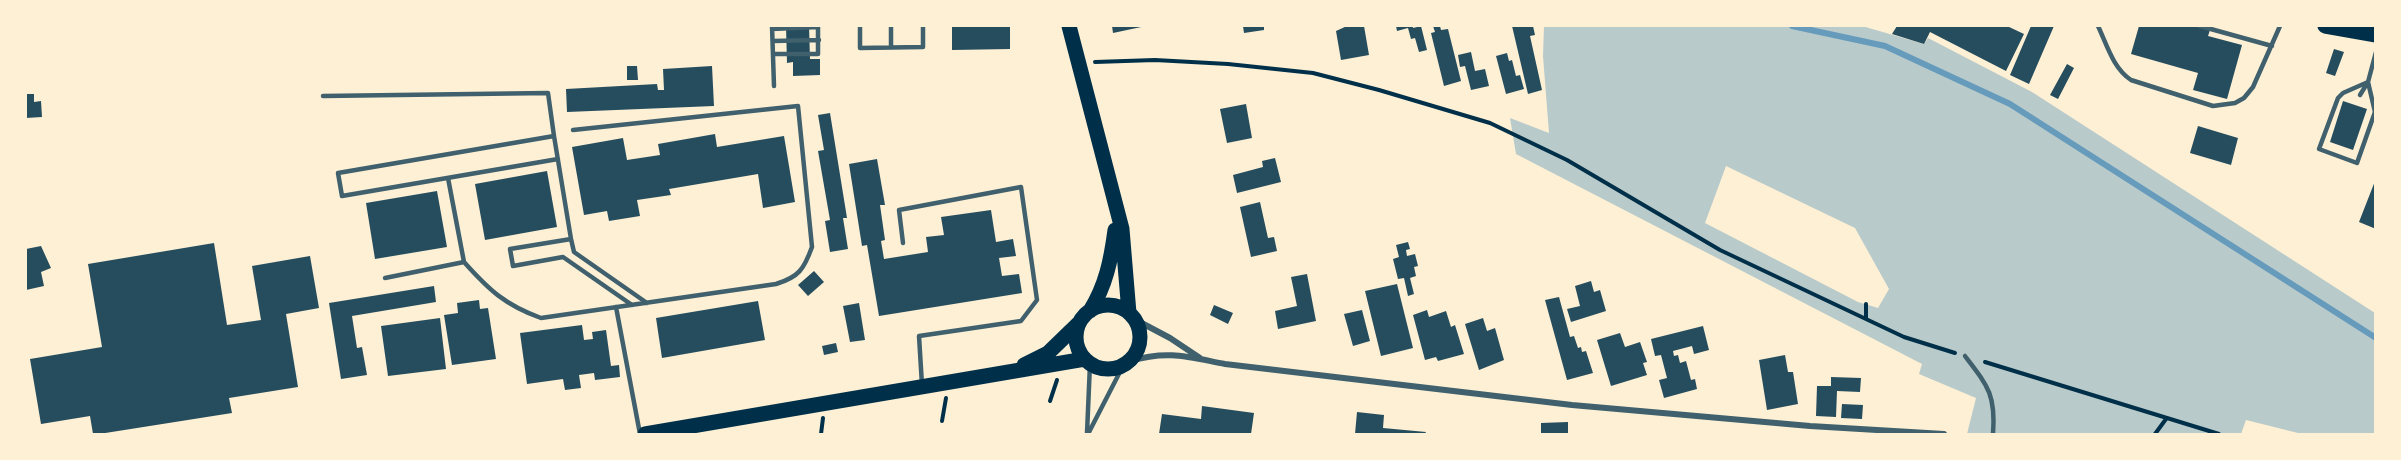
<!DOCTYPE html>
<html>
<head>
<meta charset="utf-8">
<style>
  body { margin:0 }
  #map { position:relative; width:2401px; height:460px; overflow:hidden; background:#fdf0d5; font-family:Lato,sans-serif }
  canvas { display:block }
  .frame { position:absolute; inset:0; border:27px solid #fdf0d5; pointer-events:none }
</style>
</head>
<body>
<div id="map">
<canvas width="2401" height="460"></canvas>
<div class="frame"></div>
</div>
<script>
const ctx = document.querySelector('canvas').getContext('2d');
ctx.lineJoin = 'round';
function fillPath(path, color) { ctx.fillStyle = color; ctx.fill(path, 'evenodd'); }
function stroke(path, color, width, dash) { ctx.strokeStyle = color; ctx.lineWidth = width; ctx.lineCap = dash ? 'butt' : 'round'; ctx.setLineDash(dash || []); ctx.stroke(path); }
fillPath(new Path2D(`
  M1544,26H1862L1924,44L1928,38L2032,92L2375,313V434H2302L2246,420L2241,434H1967L1976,398L1919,374L1922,364L1516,154L1510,118L1549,133L1543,56ZM1726,166L1855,228L1889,289L1878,308L1858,302L1705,223Z`), '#b9caca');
stroke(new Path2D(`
  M1792,26L1885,46L2010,104L2376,338`), '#669bbc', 6);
fillPath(new Path2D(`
  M786,26H809L810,59H820V75L793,76V62L787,63Z
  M952,26H1010V49L952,50Z
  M1112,26H1146L1113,33Z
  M1243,26H1264V30L1244,33Z
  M1347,26H1364L1369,55L1341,60L1336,31Z
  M1396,26H1413V28L1421,26L1427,50L1419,52L1415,38L1411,39L1408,28L1397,31Z
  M1433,26H1440L1441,30L1448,29L1461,81L1444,86L1431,33L1435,32Z
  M1512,26H1533L1535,35L1530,36L1542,90L1528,94Z
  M1897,26H2007L2024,34L2006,71L1930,32L1924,44L1892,34Z
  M2031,26H2054L2029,84L2010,75Z
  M2139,26H2194L2210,30L2208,36L2242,45L2227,99L2193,90L2198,73L2131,54Z
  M2334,49L2344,52L2335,76L2326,73Z
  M1471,52L1475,71L1485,69L1489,86L1471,90L1465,66L1460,67L1458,55Z
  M1507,53L1509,61L1512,60L1516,76L1520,75L1524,89L1506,94L1496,56Z
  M2067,64L2074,68L2058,99L2050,95Z
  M627,66H637L638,80H627Z
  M712,66L714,106L567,112L566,89L657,84L658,90H664L663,69Z
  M26,94H34V102L41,101L42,117L26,118Z
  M2343,101L2367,109L2353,150L2330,142Z
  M1246,104L1252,138L1227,143L1220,109Z
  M830,113L847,218H843L848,249L830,252L825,221L830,220L818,151L824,150L818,115Z
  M2198,126L2238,138L2231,165L2190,153Z
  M715,134L717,147L784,136L795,202L763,208L758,174L669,189L671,195L637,200L640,216L609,221L607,211L584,215L572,147L623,138L627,160L660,155L658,144Z
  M1275,158L1281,182L1237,193L1233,175L1263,167L1262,161Z
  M877,159L885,205H880L885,240L881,241L884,259L928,252L926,237L944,235L941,217L991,210L996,242L1013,239L1016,256L999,258L1002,276L1019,274L1022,293L879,316L867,245L862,246L849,164Z
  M547,171L557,227L485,240L475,184Z
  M2375,181H2376V229L2359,222Z
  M437,191L447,247L375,259L366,203Z
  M1260,202L1268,238L1274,237L1277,251L1251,257L1240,207Z
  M1408,242L1410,249L1406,250L1407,256L1415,254L1418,266L1414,267L1416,276L1410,278L1414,294L1408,296L1404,278L1398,279L1393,259L1399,257L1396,245Z
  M214,243L227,325L261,320L252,266L310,256L319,308L286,314L298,387L229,398L232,413L99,434H93L90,416L41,424L30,359L102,347L88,264Z
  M41,246L51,268L41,272L44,286L26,290V249Z
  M814,271L824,282L808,296L798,285Z
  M1307,274L1316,321L1278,329L1275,311L1297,306L1291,277Z
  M1591,281L1594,292L1600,290L1606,311L1571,322L1567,309L1580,306L1575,286Z
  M1397,284L1413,348L1381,356L1365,291Z
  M434,286L436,302L352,316L357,348L362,347L367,375L341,379L329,303Z
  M1559,297L1570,337L1574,336L1578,348L1581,347L1582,352L1586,351L1593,373L1567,380L1545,300Z
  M479,300L480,309L488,308L496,359L452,365L444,315L458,313L457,303Z
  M758,301L765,340L662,358L656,318Z
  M859,303L865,340L850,342L843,306Z
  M1214,305L1233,313L1228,324L1210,315Z
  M1362,310L1370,341L1353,346L1344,314Z
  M1427,310L1429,317L1446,311L1451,327L1455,325L1464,354L1438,361L1436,357L1425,360L1413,315Z
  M440,318L446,369L388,376L381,326Z
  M1483,318L1487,331L1495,328L1504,360L1479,370L1465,324Z
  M582,325L584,340L593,339L592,332L606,330L611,366L619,365L620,377L595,380L594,373L579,375L581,388L565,390L563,379L527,384L520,333Z
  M1703,326L1709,350L1694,354L1692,346L1673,351L1674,356L1678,355L1680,363L1686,361L1691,380L1695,379L1697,389L1664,398L1659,380L1667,378L1661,355L1655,356L1651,339Z
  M1620,333L1625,347L1640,342L1647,362L1643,363L1647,375L1611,386L1597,340Z
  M836,343L838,352L824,355L822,346Z
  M1785,355L1788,372H1793L1798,404L1767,410L1759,360Z
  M1831,377L1861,378L1860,392L1837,391L1836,417L1816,416L1817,386H1831Z
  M1842,404L1863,405L1862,419L1841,418Z
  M1202,406L1254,413L1251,434H1159L1162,414L1201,419Z
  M1357,412L1384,415L1383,428L1426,432L1425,434H1355Z
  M1568,422V434H1541V423Z`), '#264d5e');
stroke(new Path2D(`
  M1095,62L1155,60L1228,64L1313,73L1379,90L1490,123L1567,160L1720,250L1904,337L1955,353
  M1866,319V304
  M1985,362L2219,434
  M1050,401L1057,380
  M942,421L946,398
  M821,434L823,418
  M2155,434L2166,419`), '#003049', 4);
stroke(new Path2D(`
  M772,26L774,86
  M860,26V48L923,47V26
  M891,26V47
  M2098,26C2107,45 2113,68 2131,80L2213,106L2235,103L2244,98L2253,87L2280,26
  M2200,26L2272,46
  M772,29L818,27
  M773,41L819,40
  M773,54H818V26
  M2368,82L2375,112L2357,163L2319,149L2338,98L2343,93Z
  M2360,95L2368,82L2376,52
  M323,96L548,93L554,136
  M558,159L342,196L338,173L554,136L571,239L510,249L513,266L563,257L632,305
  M448,178L464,262
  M571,239L574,252L647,303
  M903,243L899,210L1021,187L1037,300L1021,321L919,336L922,385
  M385,278L464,262C489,290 505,305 541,318L776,284C799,277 804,269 812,247L798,106L573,130
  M616,307L640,434
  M1965,356C1988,386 1996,395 1993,434
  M1087,433L1090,364
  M1088,434L1123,366`), '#3f606c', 4.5);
stroke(new Path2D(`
  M1136,320L1170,338L1200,358
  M1130,361C1168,350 1188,357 1225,364L1572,405L1810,426L1944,434`), '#3f606c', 6);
stroke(new Path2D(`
  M1069,26L1122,229L1129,313
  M2325,26L2376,35
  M1076 337a32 32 0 1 1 64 0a32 32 0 1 1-64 0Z
  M1090,311C1106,285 1111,260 1115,230
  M1024,365L1048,353L1079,323
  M645,434L1085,359`), '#003049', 15);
</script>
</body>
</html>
